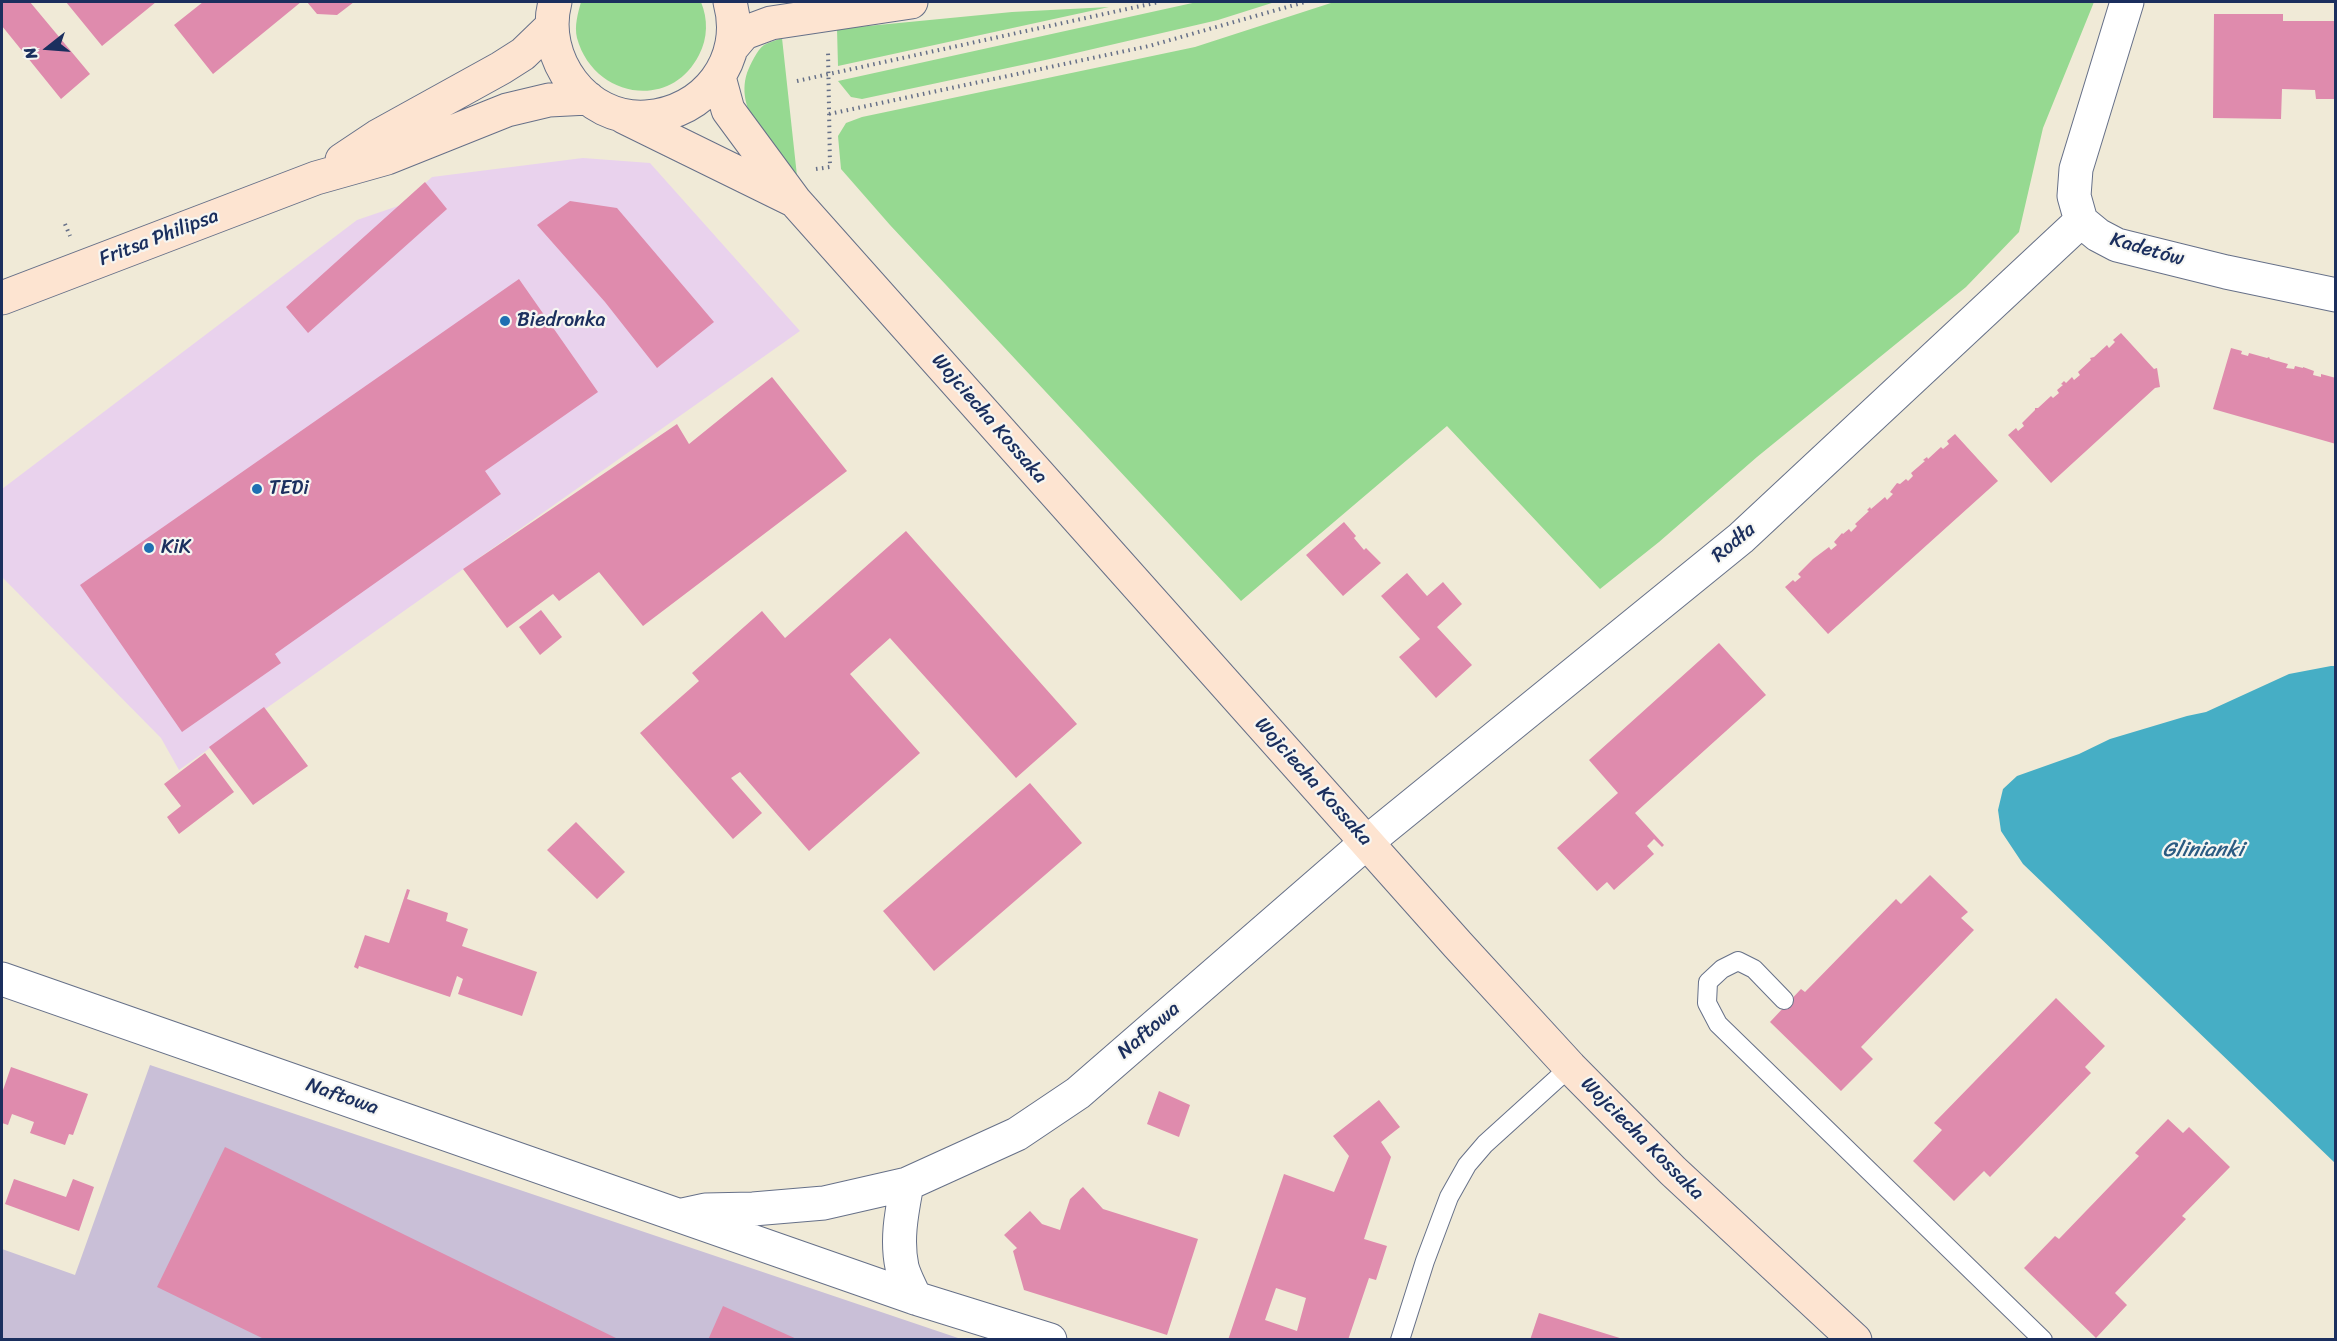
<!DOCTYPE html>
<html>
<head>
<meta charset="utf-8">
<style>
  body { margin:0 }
  #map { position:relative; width:2337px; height:1341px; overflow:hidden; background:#f0ead7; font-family:Sriracha,sans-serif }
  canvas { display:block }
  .frame { position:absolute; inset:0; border:3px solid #1b2f5e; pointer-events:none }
  .north { position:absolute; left:18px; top:18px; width:60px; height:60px; -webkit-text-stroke:4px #f6f6f2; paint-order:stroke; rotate:253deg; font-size:16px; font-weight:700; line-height:24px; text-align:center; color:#1b2f5e }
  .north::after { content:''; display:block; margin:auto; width:21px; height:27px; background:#1b2f5e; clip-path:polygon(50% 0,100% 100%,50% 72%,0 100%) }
</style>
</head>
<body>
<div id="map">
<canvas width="2337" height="1341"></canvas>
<div class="frame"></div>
<div class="north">N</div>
</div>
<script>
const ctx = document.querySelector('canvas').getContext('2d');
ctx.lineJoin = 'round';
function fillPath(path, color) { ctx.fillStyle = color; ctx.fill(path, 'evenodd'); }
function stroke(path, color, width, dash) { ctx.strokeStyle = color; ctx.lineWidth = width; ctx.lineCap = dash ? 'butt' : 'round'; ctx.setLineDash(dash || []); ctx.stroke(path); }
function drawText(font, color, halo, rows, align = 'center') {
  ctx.font = font + ' Sriracha,sans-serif'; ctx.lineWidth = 4.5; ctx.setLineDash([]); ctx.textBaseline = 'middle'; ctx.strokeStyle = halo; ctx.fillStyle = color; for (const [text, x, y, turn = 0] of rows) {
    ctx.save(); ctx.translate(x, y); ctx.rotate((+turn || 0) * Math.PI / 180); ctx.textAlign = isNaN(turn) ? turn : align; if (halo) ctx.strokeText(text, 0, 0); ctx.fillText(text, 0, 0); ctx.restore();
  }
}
fillPath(new Path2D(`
  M583,158L650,163L800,331L179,770L161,738L2,577V489L357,220L401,205L432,177Z`), '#e9d2ed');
fillPath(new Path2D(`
  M150,1065L961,1339H2V1249L75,1275Z`), '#c9bfd7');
fillPath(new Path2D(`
  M581,2H701C708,19 708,38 699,55C670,112 593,97 577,38C574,26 578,13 581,2Z
  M1197,2H1275L1218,20L1050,59L862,99L851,97L838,81Z
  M1334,2H2094L2043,128L2019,232L1966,287L1757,457L1659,542L1600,589L1447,426L1241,601L890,225L841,169L838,136L846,123L862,117L1195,47Z
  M1109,7L838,66L837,29L1012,12Z
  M782,38L797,176C774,147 734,114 747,73C750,65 757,50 764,45C769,42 777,40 782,38Z`), '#96d991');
fillPath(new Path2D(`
  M2331,666H2336L2335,1163L2023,864L2001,831L1998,810L2003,789L2017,776L2079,754L2110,739L2187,716L2206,712L2289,674Z`), '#46aec5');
fillPath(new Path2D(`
  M2,2H30L90,74L61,99L2,26Z
  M66,2H156L102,46Z
  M203,2H301L213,74L174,25Z
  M307,2H354L337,15L317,14Z
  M2214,14H2283V21H2336L2335,99H2316L2315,90L2282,89L2281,119L2213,118Z
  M425,182L447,209L308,333L286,307Z
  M570,201L617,208L714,322L657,368L605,302L537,225Z
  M519,279L598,392L485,471L501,494L275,654L281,663L182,732L80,585Z
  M2121,333L2154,369L2157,368L2160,387L2155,388L2051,483L2008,435L2016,428L2018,431L2024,426L2022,423L2035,410V408H2038L2051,396L2053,398L2059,393L2057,390L2063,385L2061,384L2064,381L2066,383L2072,377L2074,380L2080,375L2078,372L2091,360L2090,358L2094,357L2107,345L2109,348L2115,342L2113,340Z
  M2231,348L2242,351L2241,354L2248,356L2249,353L2267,358L2269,357L2270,359L2288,364L2286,368L2294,369L2295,366L2303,368V367L2314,371L2313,375L2321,377V374L2336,378V444L2213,409Z
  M772,377L847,471L643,626L599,572L559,601L553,594L507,628L463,569L677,424L689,444Z
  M1955,434L1998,481L1828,634L1785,587L1793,580L1795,582L1801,577L1798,574L1813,559L1829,547L1831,550L1837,545L1834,542L1842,533L1843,534L1849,529L1851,532L1857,526L1855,524L1869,511L1867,510L1870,507L1871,509L1885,497L1887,500L1893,494L1890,492L1897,483L1900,484L1906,479L1908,481L1913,476L1911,473L1925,461L1923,460L1927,457L1928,459L1941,447L1943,449L1949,444L1947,441Z
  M1344,522L1356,536L1354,538L1364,550L1366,548L1381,563L1343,596L1306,555Z
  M906,531L1077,724L1016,778L890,638L850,674L920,753L809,851L740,772L731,778L762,813L733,839L640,733L699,681L692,673L762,611L785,638Z
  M1407,573L1427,596L1443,582L1462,604L1437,627L1472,665L1436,698L1399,657L1420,639L1381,596Z
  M541,610L562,637L540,655L519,627Z
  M1719,643L1766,695L1635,813L1664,845L1662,847L1654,839L1647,846L1654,854L1614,890L1607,882L1597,891L1557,848L1618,793L1589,760Z
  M264,707L308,766L253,805L209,747Z
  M205,753L234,792L179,834L167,817L181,806L164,784Z
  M1030,783L1082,843L934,971L883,911Z
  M576,822L625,872L597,899L547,850Z
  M1930,875L1968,912L1961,918L1974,930L1861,1047L1873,1059L1841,1091L1770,1022L1801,989L1805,992L1896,899L1901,904Z
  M407,889L410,890L407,899L448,913L446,921L468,929L462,946L537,972L522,1016L458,994L463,979L457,976L450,997L359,966L358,969L354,967L365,935L389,943Z
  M2056,998L2105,1046L2085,1067L2091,1073L1990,1177L1984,1171L1954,1201L1913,1161L1942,1130L1934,1123Z
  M11,1067L88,1094L73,1135L69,1134L65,1145L30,1133L34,1122L12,1114L8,1125L2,1123V1093Z
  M1159,1091L1190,1105L1179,1137L1147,1124Z
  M1379,1100L1400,1127L1381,1142L1391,1157L1364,1239L1387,1246L1376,1280L1369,1278L1348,1340H1228L1284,1174L1334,1192L1349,1156L1333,1136ZM1276,1288L1306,1298L1297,1331L1265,1320Z
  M2168,1119L2183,1133L2189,1127L2230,1167L2182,1216L2186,1219L2115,1293L2127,1305L2096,1338L2024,1268L2055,1236L2059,1239L2139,1156L2135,1153Z
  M225,1147L620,1340H266L157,1287Z
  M14,1179L66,1197L73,1179L94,1187L79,1231L5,1204Z
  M1083,1187L1103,1209L1198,1239L1167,1335L1024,1290L1013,1251L1017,1248L1004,1235L1030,1211L1042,1224L1060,1230L1070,1199Z
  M723,1306L799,1340H708Z
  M1539,1313L1623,1339V1340H1530Z`), '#df8bad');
const lane = new Path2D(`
  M1784,1000L1754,969L1738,961L1722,969L1708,982L1707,1003L1718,1024L2043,1340
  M1400,1340L1425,1261L1449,1197L1467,1165L1485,1144L1570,1067`);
const street = new Path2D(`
  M2127,2L2076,169L2074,196L2081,221L2098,235L2117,245L2226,272L2336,295
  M2,979L915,1298L1050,1340
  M907,1184C902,1211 896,1239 902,1267C905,1278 911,1288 915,1298
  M682,1215L705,1210L753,1209L824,1203L907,1184L1017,1134L1078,1093L1367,842L1741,538L2081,221`);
const secondary = new Path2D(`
  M555,2C540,58 585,121 646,117C705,113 746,60 730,2
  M733,46L744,33L771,23L911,2
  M719,77L728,110L795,201L1458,945L1570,1067L1673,1171L1855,1340
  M624,117L791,199
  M342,160L378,136L501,68L523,54L552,26
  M2,298L316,178L387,158L507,110L549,100L588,98`);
stroke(lane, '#667088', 20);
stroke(street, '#667088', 35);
stroke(secondary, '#667088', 35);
stroke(new Path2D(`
  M797,81L1159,2
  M829,114L1149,46L1305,2
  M816,169L830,167L828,50
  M65,224L70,236`), '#667088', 4, [1.5, 4.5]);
stroke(lane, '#fff', 18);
stroke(street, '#fff', 33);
stroke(secondary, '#fde4d1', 33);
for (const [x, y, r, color] of [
  [505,321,6,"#1f6fb2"],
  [257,489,6,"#1f6fb2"],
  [149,548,6,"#1f6fb2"]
]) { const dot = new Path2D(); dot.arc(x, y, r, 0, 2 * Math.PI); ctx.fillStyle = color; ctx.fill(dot); stroke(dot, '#f6f6f2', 2); }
drawText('20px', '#1b2f5e', '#f6f6f2', [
  ["Fritsa Philipsa",159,238,-21],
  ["Kadetów",2147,250,16],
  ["Wojciecha Kossaka",989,419,49],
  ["Rodła",1734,543,-40],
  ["Wojciecha Kossaka",1313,782,48],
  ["Naftowa",1149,1031,-41],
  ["Naftowa",342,1097,19],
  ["Wojciecha Kossaka",1642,1139,45]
]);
drawText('20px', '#1b2f5e', '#f6f6f2', [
  ["Biedronka",517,321],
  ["TEDi",269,489],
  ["KiK",161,548]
], 'left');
drawText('italic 21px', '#2a5b82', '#f6f6f2', [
  ["Glinianki",2203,851]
]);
</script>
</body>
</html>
